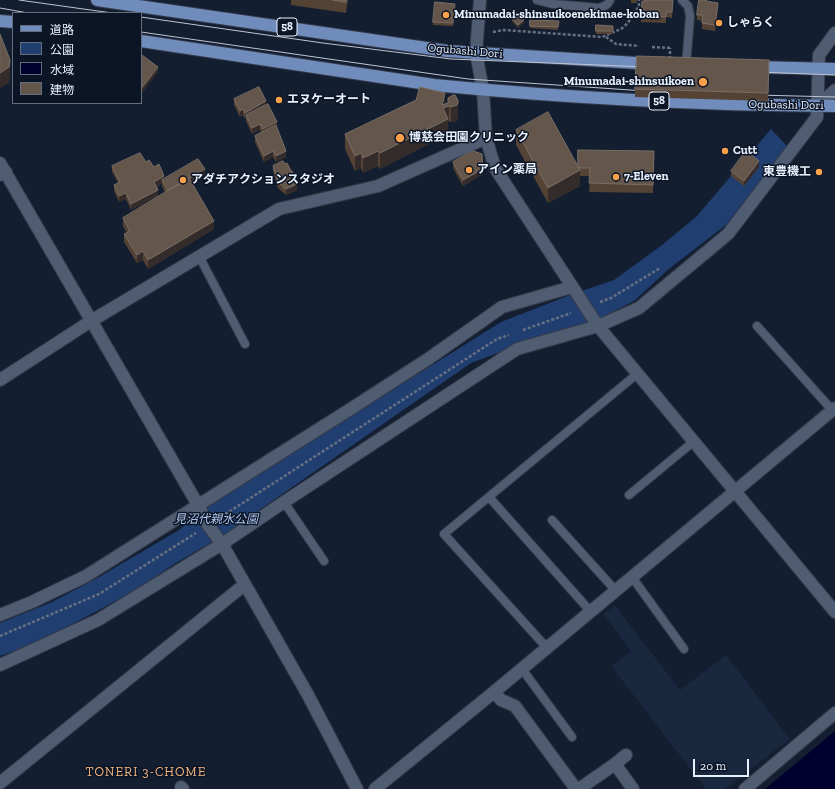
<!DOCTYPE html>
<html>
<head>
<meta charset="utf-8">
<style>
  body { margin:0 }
  #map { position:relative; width:835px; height:789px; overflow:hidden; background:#131e30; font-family:"Zilla Slab","Noto Sans JP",serif }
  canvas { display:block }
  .legend { position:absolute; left:12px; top:12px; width:130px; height:92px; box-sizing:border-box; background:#0b1526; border:1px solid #646d7c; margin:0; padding:5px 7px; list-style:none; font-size:12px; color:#e9f0fd }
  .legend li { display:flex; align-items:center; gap:8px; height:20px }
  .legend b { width:20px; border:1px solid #646d7c }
  .scale { position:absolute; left:693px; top:759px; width:56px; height:18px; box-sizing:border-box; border:2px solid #e9f0fd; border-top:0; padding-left:5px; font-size:12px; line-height:14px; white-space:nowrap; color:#e9f0fd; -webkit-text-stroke:3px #0b1526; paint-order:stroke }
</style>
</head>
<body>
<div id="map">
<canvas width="835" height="789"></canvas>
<ul class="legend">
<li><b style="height:5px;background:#6f8cbc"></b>道路</li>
<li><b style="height:11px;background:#203e70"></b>公園</li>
<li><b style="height:11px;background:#00002e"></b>水域</li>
<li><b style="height:11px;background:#64564b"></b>建物</li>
</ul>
<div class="scale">20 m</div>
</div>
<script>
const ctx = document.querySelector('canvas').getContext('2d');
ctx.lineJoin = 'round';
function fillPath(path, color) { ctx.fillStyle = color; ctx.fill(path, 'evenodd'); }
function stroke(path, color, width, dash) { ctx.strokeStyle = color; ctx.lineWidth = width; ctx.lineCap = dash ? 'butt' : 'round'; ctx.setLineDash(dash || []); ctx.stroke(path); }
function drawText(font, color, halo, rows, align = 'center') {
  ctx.font = font + ' "Zilla Slab","Noto Sans JP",serif'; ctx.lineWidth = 3; ctx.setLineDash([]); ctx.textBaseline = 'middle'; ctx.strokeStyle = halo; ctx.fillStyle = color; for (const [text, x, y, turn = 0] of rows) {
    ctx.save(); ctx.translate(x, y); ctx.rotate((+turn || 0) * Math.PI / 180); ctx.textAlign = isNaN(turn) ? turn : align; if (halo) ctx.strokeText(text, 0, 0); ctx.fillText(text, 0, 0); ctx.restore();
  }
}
fillPath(new Path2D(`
  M615,605L680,690L726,655L790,739L725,789H706L611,666L631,651L603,614Z`), '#19273f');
fillPath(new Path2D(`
  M771,129L788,147L726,225L670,268L634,301L589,324L517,346L471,363L219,538L174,564L139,588L97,611L67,627L20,649L0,656V623L52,602L99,577L179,530L204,508L501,322L570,295L614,280L662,245L697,216Z`), '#203e70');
fillPath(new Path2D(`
  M835,731V789H765Z`), '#00002e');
const lane = new Path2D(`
  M537,0L553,4L599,8C605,6 608,5 610,0
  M682,0L688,6L690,16L686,66
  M199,256L245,344
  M757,326L832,410
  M629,495L693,442
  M489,497L591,612
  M284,502L324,561
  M552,520L616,591
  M632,577L684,649
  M547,648L444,534L637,374
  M522,669L572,737`);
const street = new Path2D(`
  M480,0L476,53L483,90L486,138L495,168L598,326L835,612
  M818,106L835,90
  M0,163L198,505L208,525L222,544L308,695L357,789
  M0,615L32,602L86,576L349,410L428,359L502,307L572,287
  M0,665L98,620L222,544L284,502L517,349L598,326L639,308L728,234L817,117L819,55L835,33
  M494,692L501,700L515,706L576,789
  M615,764L626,755
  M0,783L244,585
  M181,787L183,789
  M375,789L494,692L835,408
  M579,789L615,764L633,789
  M745,789L835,713`);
const secondary = new Path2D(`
  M0,175L6,172
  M0,380L91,321L279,209L378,186L486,138`);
const primary = new Path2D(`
  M97,0L447,51L652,64
  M0,21L13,22
  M141,41L434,85C567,98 701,105 835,106
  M754,67L835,69`);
stroke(lane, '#353b4a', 10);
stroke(street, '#353b4a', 14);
stroke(secondary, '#353b4a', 14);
stroke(primary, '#353b4a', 14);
stroke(new Path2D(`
  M493,32L504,30L602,37L621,29L628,23L633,13L639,7V0
  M606,37L616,44L639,46
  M652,47L670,48
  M600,302L611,298L660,268
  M523,330L571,313
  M221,517L497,339L509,335
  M0,636L99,594L196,533`), '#687181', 2.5, [3, 2]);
stroke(lane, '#4f5c71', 8);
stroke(street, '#4f5c71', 12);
stroke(secondary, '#4f5c71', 12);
stroke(primary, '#6f8cbc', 12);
stroke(new Path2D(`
  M19,0L112,13
  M0,8L28,13
  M141,17L323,43L451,59L648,67
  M141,32L468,79L645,91
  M758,72L835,75
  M757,95L835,97`), '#bdc5d3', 1);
stroke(new Path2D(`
  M670,59V48
  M666,109L667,95`), '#687181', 2.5, [3, 2]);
fillPath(new Path2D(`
  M291,0H348L346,13L291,5Z
  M631,0H637V3H631Z
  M673,0L672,18L666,17V23L641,22L642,1Z
  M707,2L718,9L715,31L702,29V21L697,20V15Z
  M455,7L453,26L433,25V22Z
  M512,18L524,23L518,28L512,21Z
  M530,20L559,21L558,30L530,28Z
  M596,25L613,26V34H596Z
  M769,69L768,101L635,97V89Z
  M448,98L458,118L457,121L451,122L448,121V134L380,169L378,166L363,173L361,168L355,171L345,149V134L445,104L448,103Z
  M234,99L266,105L277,128L286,157L276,162L273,157L264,162L255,142V136L262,132L260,130L252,134L246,121V118L245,119L243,115L240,117L234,105Z
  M516,130L578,166L654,151L653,193L589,192L590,176H580V186L548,203L516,145Z
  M146,162L154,167L164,179L205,175L192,182L214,229L148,269L143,260L137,263L124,242V234L127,233L123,226V218L165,193L162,186V183L157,187L158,196L131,210L126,199L119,202L114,191V185L118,183L112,172V166Z
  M453,162L483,174L463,186L453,168Z
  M285,164L297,190L286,195L278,188L273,171V166Z
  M759,167L744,186L731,176V171Z`), '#544335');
fillPath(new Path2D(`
  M347,0H348L346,13Z
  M718,3V9L715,31V25Z
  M524,20V23L518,28V25Z
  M10,60V75L9,83L0,88V73Z
  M158,67V72L141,95V89Z
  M445,93V107L449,106L448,134L380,169V153L442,105Z
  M266,101V107L246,115V118L245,119V113Z
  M458,103V118L457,121L451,122V107Z
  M243,109V115L240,117V111Z
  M277,122V128L263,135V129Z
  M260,124V130L252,134V128Z
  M273,151V157L264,162V156Z
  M286,151V157L276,162V156Z
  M378,151V166L363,173V158Z
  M361,153V168L355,171V156Z
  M759,161V167L744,186V181Z
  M205,169V175L168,197V191Z
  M483,169V174L463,186V180Z
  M580,170V186L548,203V188Z
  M164,176V182L162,180V183L154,188V182Z
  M297,184V190L286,195V189Z
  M158,190V196L131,210V204Z
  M126,193V199L119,202V196Z
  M214,221V229L148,269V260Z
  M143,251V260L137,263V255Z`), '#332c2a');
const building = new Path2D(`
  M333,0H347L346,2Z
  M645,0H673L672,12H666V17L641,16L642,1H645Z
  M699,0H707L706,1L718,3L715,25L702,23L703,15H697Z
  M435,2L455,4L453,23L433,22Z
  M517,13L524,20L518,25L512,18Z
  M530,20L559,21L558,27L530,26Z
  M596,25L613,26V31H596Z
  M0,34L10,60L9,67L0,73Z
  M142,55L158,67L141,89V57Z
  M637,56L769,60L768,93L635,89Z
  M259,87L266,101L245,113L243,109L240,111L234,99Z
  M420,87L445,93L442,105L448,103V98L453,95H455L458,100V103L457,105L451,107L449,106L443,108L448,119L380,153L378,151L363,158L361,153L355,156L345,134L416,100Z
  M268,104L277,122L263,129L260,124L252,128L246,115Z
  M548,112L580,170L548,188L516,130Z
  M276,125L286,151L276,156L273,151L264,156L255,136Z
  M578,150L654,151L653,185L589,183L590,168H579L578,166Z
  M473,151L482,154L483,169L463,180L453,162Z
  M746,151L759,161L744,181L731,171Z
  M140,153L146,162L149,160L154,167L159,164L164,176L154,182L158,190L131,204L126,193L119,196L114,185L120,182L112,166Z
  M198,159L205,169L168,191L162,180Z
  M283,161L285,164L287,163L291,171H292L297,184L286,189L278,182L273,166Z
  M189,178L214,221L148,260L143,251L137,255L124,234L130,231L123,218Z`);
fillPath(building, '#64564b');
stroke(building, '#796e66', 1);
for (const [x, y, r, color] of [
  [446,15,4,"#f8a04b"],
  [719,23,4,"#f8a04b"],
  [703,82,5,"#f8a04b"],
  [279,100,4,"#f8a04b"],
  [400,138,5,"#f8a04b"],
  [725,151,4,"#f8a04b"],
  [469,170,4,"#f8a04b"],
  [819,172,4,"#f8a04b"],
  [616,177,4,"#f8a04b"],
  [183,180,4,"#f8a04b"]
]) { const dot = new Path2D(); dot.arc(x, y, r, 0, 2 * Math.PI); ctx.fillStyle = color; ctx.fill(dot); stroke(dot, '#0b1526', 1.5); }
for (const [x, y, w] of [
  [287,27,20],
  [659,101,20]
]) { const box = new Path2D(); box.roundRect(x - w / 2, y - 9, w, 18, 3); ctx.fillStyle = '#0b1526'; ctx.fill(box); stroke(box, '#e9f0fd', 1); }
drawText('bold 11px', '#e9f0fd', null, [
  ["58",287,27],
  ["58",659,101]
]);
drawText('bold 12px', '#e9f0fd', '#0b1526', [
  ["Minumadai-shinsuikoenekimae-koban",454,15],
  ["しゃらく",727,23],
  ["Minumadai-shinsuikoen",694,82,"right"],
  ["エヌケーオート",287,100],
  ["博慈会田園クリニック",409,138],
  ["Cutt",733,151],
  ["アイン薬局",477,170],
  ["東豊機工",811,172,"right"],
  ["7-Eleven",624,177],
  ["アダチアクションスタジオ",191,180]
], 'left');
drawText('12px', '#e9f0fd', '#0b1526', [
  ["Ogubashi Dori",465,51,5],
  ["Ogubashi Dori",786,105,1]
]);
drawText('italic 12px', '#afc7ef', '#0b1526', [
  ["見沼代親水公園",216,520]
]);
ctx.letterSpacing = '1px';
drawText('13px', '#f3b680', '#0b1526', [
  ["TONERI 3-CHOME",146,772]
]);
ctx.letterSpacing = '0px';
</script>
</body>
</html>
